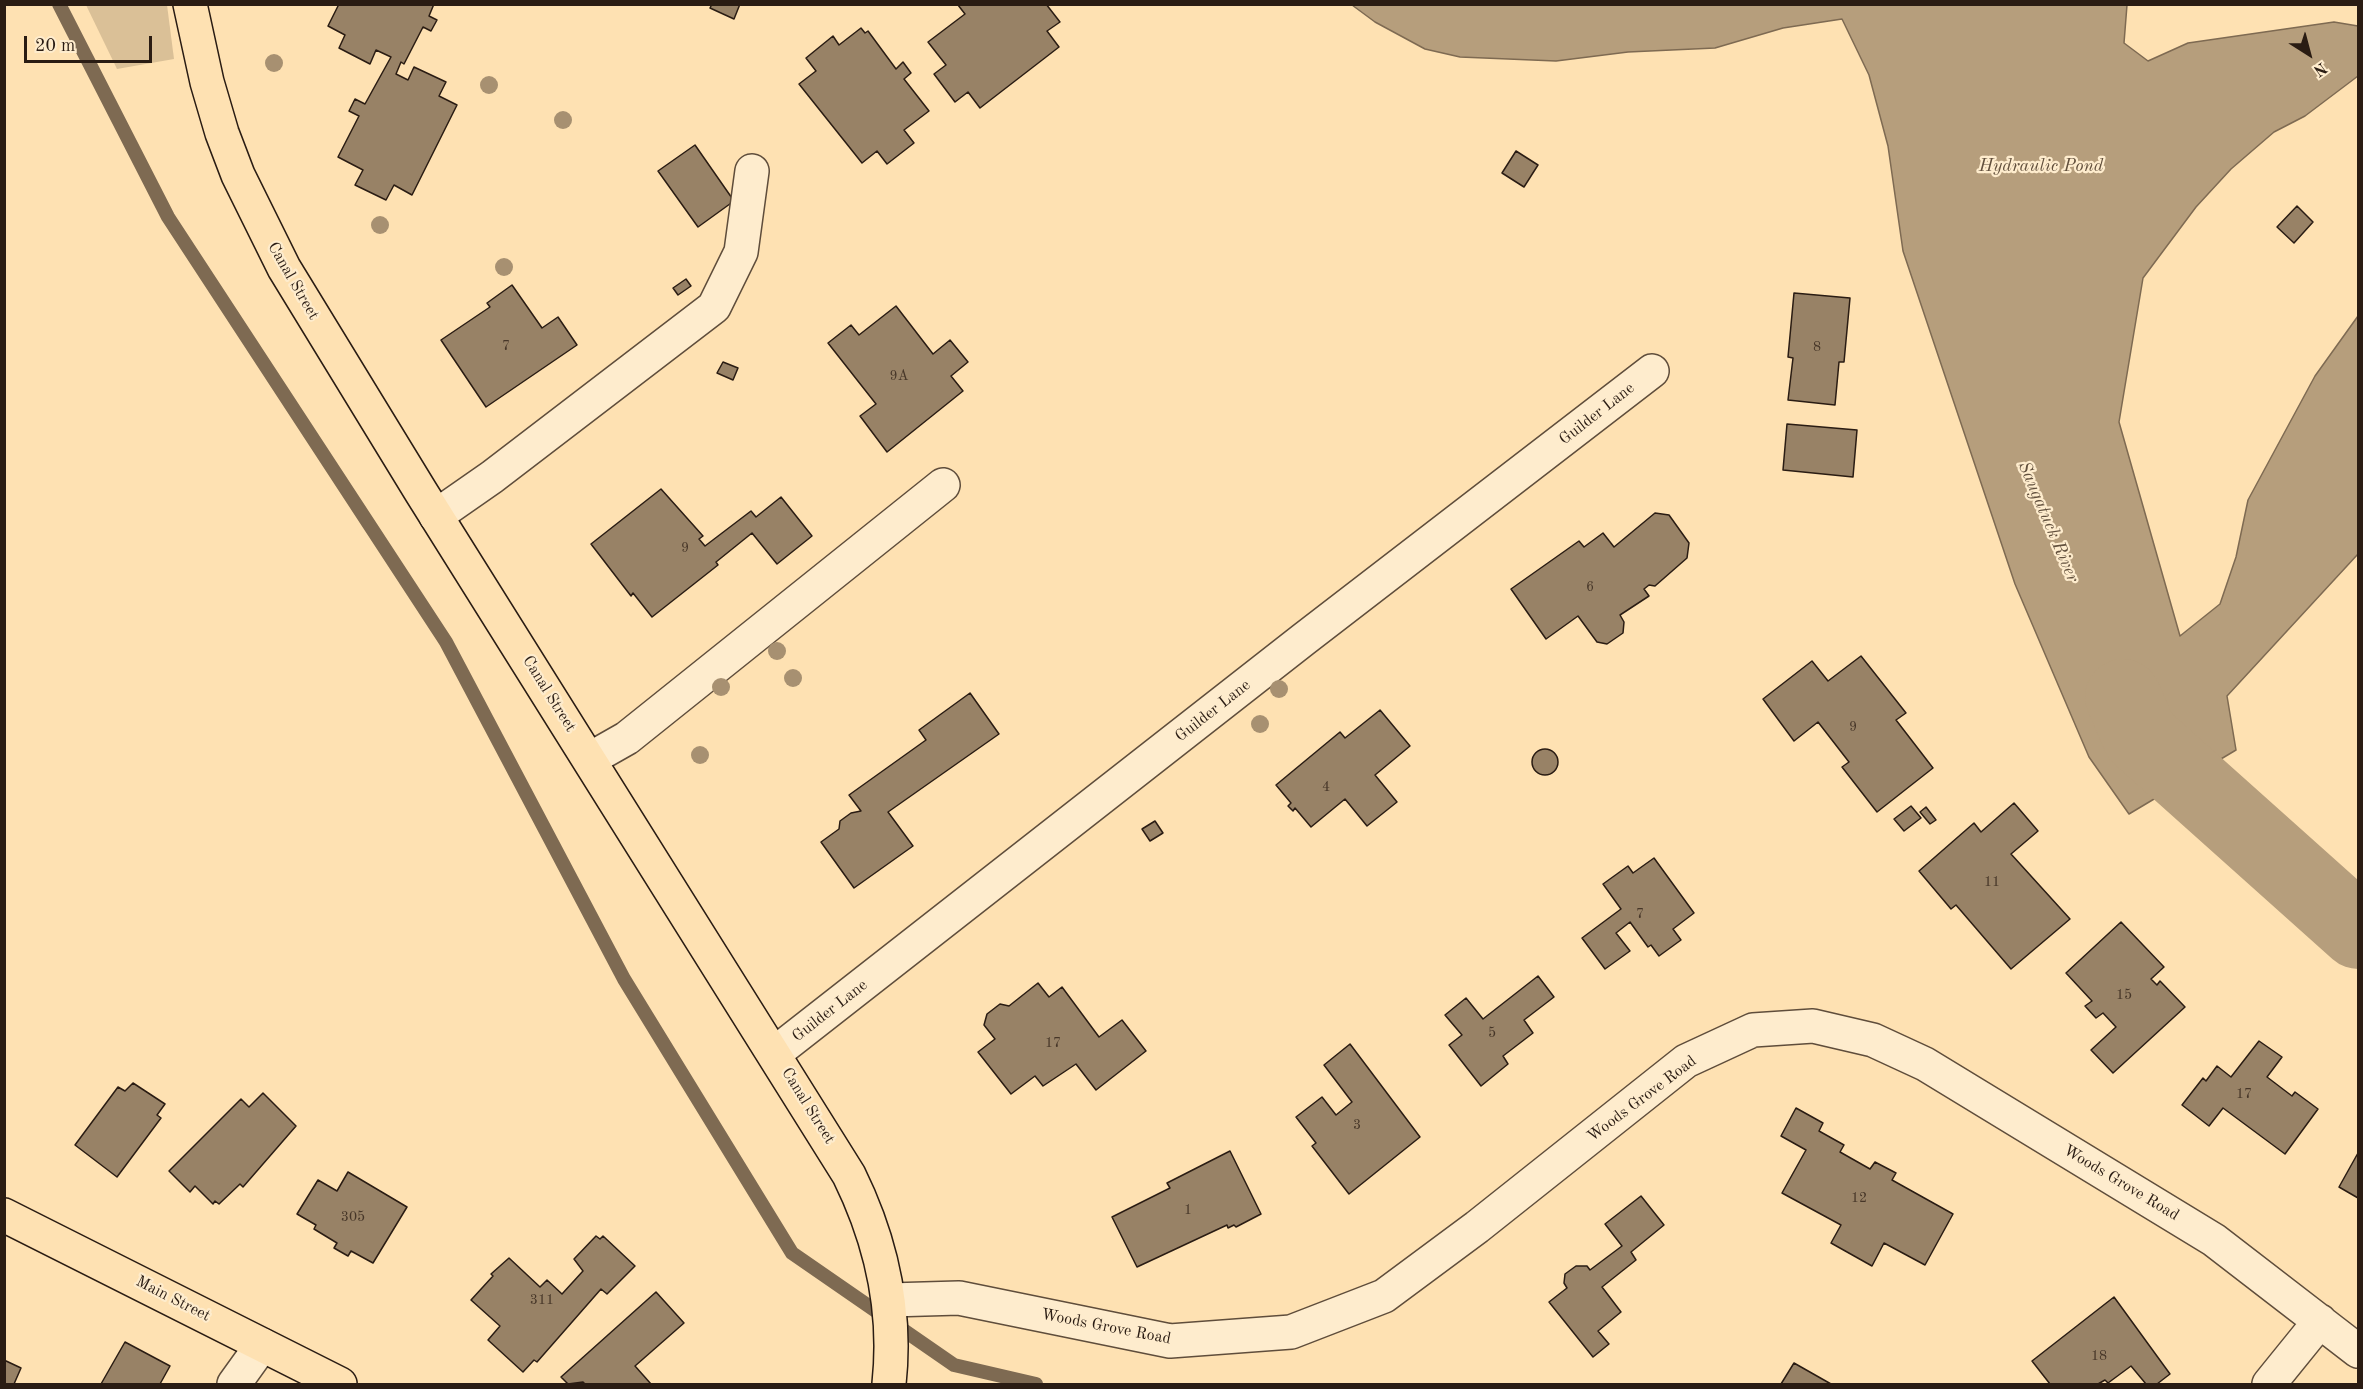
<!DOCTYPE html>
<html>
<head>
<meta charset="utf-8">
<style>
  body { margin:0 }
  #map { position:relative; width:2363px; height:1389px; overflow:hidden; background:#fee1b2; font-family:"Old Standard TT",serif }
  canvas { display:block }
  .frame { position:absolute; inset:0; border:6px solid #2a1c13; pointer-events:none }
  .north { position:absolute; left:2279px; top:24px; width:60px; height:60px; -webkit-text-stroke:4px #feeccd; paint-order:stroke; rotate:144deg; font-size:16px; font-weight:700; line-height:24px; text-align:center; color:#2a1c13 }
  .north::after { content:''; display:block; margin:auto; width:21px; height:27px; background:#2a1c13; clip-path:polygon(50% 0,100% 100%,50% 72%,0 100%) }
  .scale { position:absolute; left:24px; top:36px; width:128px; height:27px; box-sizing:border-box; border:3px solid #2a1c13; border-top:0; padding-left:8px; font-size:18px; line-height:21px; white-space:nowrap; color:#2a1c13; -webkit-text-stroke:4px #feeccd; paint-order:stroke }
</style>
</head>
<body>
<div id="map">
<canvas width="2363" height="1389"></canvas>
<div class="frame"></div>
<div class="north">N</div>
<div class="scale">20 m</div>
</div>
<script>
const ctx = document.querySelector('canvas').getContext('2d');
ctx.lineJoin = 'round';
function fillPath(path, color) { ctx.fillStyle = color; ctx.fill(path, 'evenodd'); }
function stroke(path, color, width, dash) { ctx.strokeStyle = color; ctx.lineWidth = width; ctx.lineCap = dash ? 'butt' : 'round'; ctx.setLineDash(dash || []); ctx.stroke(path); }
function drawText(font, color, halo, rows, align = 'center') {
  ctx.font = font + ' "Old Standard TT",serif'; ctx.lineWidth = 4.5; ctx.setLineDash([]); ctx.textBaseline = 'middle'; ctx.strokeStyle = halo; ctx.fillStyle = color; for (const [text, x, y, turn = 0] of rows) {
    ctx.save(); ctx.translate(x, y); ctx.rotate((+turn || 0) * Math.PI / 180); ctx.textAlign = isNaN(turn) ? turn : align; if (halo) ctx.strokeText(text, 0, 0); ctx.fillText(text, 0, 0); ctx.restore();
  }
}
fillPath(new Path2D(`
  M86,5H167L174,59L117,69Z`), '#dac097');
const water = new Path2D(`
  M1352,5H2127L2124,43L2148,61L2188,43L2334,22L2358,26V76L2305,116L2274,132L2231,169L2196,207L2143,278L2119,422L2180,636L2220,604L2236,557L2248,500L2315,376L2358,316V554L2227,696L2236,750L2129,814L2089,757L2015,584L1903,251L1888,146L1869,75L1842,19L1783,28L1715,48L1628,52L1556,61L1460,57L1425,49L1375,22Z`);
fillPath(water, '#b69e7c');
stroke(water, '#7e6a52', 1.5);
stroke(new Path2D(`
  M59,4L168,217L446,642L624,979L792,1253L954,1365L1036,1384`), '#7e6a52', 14);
stroke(new Path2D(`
  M2123,697L2140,736L2358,931`), '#b69e7c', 76);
const building = new Path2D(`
  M339,4H434L429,16L437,20L431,31L423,27L404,64L401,62L396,74L408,80L414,67L446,82L439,96L457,105L412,195L394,185L386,200L355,185L363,170L338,157L359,116L349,111L355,99L365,104L391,57L376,50L370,64L339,48L345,35L328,26Z
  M712,4H740L734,19L710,8Z
  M1046,4L1060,22L1047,31L1059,47L980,108L968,92L955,102L934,74L946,65L928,42L965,14L958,5Z
  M861,28L865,33L868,31L896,69L903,62L911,73L904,79L929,111L904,130L914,143L887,164L877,151L862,163L799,84L816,71L806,58L833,36L839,45Z
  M695,145L734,201L698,227L658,171Z
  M1516,151L1538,165L1524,187L1502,173Z
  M2297,206L2313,222L2294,243L2277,227Z
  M686,279L691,286L678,295L673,288Z
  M512,285L542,328L558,317L577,345L486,407L441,340L490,307L487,303Z
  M1794,293L1850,298L1844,362H1839L1835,405L1788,400L1793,358L1788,357Z
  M896,306L933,354L950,340L968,362L951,376L963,391L887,452L860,416L876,404L828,343L851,325L859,335Z
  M723,362L738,368L733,380L717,373Z
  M1787,424L1857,430L1853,477L1783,470Z
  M661,489L703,536L699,539L705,546L751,511L756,517L781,497L812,536L777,564L752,533L716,562L718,565L652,617L633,593L631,596L591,544Z
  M1655,513L1669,515L1689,543L1687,558L1655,586L1649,585L1644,589L1649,596L1620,615L1624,622L1623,633L1607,644L1597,642L1578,616L1546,639L1511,589L1579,541L1584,547L1603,533L1614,547Z
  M1861,656L1906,713L1896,720L1933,768L1877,812L1842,767L1849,762L1818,722L1794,741L1763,699L1812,661L1828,681Z
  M970,693L999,734L888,812L913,846L854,888L821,842L839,829L840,821L851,813L861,811L849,795L926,740L919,730Z
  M1380,710L1410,746L1375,775L1397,802L1367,826L1345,799L1311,827L1295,808L1293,811L1288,806L1291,803L1276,785L1340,732L1345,738Z
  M1532 762a13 13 0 1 1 26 0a13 13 0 1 1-26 0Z
  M2014,803L2038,831L2011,854L2070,919L2011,969L1956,905L1951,909L1919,871L1974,823L1981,832Z
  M1911,806L1921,818L1904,831L1894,819Z
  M1926,807L1936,820L1930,824L1920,812Z
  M1155,821L1163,833L1150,841L1142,829Z
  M1654,858L1694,913L1673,929L1681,940L1659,956L1651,945L1648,947L1630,922L1616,933L1630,951L1605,969L1582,938L1621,909L1603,884L1628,866L1633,873Z
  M2121,922L2164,967L2151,979L2157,985L2160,981L2185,1007L2113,1073L2091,1050L2116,1027L2103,1013L2096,1018L2085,1006L2092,1001L2066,973Z
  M1538,976L1554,997L1524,1020L1533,1033L1503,1056L1508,1064L1481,1086L1449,1045L1462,1035L1445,1015L1466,998L1483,1019Z
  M1038,983L1049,997L1062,987L1099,1037L1122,1020L1146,1051L1096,1090L1076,1064L1043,1086L1035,1076L1011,1094L978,1052L995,1039L984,1025L987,1014L1000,1004L1009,1006Z
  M2259,1041L2282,1057L2267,1077L2292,1096L2295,1092L2318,1109L2285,1154L2223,1108L2209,1126L2182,1105L2203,1078L2206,1081L2217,1066L2231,1077Z
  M1350,1044L1420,1137L1349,1194L1312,1146L1316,1143L1296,1117L1322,1097L1336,1115L1352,1102L1324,1065Z
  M133,1083L165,1104L157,1115L161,1118L117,1177L75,1145L118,1087L125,1091Z
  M263,1093L296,1126L243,1187L240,1184L219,1204L215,1201L213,1204L195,1186L190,1192L169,1171L241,1099L249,1107Z
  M1796,1108L1823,1123L1819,1131L1844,1145L1840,1152L1870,1169L1875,1162L1896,1173L1892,1180L1953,1214L1925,1265L1884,1243L1872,1266L1831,1243L1841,1225L1782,1193L1806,1150L1781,1136Z
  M1230,1151L1261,1214L1236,1227L1234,1225L1228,1228L1227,1225L1137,1267L1112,1217L1170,1188L1167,1183Z
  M2358,1153V1198L2339,1187Z
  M348,1172L407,1207L373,1263L351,1251L348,1256L334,1248L337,1243L314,1229L316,1225L297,1214L318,1180L337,1191Z
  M1641,1196L1664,1225L1631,1252L1636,1260L1602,1287L1621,1312L1598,1331L1609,1344L1593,1357L1549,1302L1567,1288L1564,1283L1565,1274L1576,1266H1587L1590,1270L1622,1246L1605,1224Z
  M596,1236L600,1239L603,1236L635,1266L607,1294L601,1289L537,1362L534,1360L523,1372L488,1340L500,1326L471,1300L493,1276L491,1274L509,1258L540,1287L547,1280L562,1294L583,1271L574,1259Z
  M656,1292L684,1323L635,1366L651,1384H585L583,1382L568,1384L561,1377Z
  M2114,1297L2170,1374L2157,1384H2146L2131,1366L2108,1383L2105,1380L2098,1384H2050L2032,1361Z
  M125,1342L170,1366L160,1384H101Z
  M4,1360L21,1368L14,1384H4Z
  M1794,1363L1831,1384H1781Z`);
fillPath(building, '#988266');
stroke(building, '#2a1c13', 1.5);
const minor = new Path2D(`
  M436,516L492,477L714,307L741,252L752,171
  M590,759L627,738L943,485
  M775,1053L1304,639L1652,371
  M890,1300L959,1298L1170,1341L1291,1332L1384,1296L1477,1227L1686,1061L1753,1030L1813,1026L1873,1040L1925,1064L2214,1240L2358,1351
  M234,1384L262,1345
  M2269,1384L2320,1321`);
const major = new Path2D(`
  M190,4L207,82L222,133L238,175L284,268L421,492L849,1175C882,1242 897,1310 889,1384
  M4,1215L340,1384`);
stroke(minor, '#5f4d3b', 36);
stroke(major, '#2a1c13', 36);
stroke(minor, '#feeccd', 33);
stroke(major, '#fee1b2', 33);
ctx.fillStyle = '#a79071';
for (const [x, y] of [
  [274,63],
  [489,85],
  [563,120],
  [380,225],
  [504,267],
  [777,651],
  [793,678],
  [721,687],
  [1279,689],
  [1260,724],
  [700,755]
]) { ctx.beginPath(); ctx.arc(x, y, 9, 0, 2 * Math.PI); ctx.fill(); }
drawText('14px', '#463628', null, [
  ["7",506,346],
  ["8",1817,347],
  ["9A",899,376],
  ["9",685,548],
  ["6",1590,587],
  ["9",1853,727],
  ["4",1326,787],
  ["11",1992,882],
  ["7",1640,914],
  ["15",2124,995],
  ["5",1492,1033],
  ["17",1053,1043],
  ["17",2244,1094],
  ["3",1357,1125],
  ["12",1859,1198],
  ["1",1188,1210],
  ["305",353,1217],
  ["311",542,1300],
  ["18",2099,1356]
]);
drawText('16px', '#2a1c13', '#feeccd', [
  ["Canal Street",293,281,60],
  ["Guilder Lane",1597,414,-38],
  ["Canal Street",549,694,58],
  ["Guilder Lane",1213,711,-38],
  ["Guilder Lane",830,1011,-38],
  ["Woods Grove Road",1642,1099,-37],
  ["Canal Street",808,1106,58],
  ["Woods Grove Road",2121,1183,31],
  ["Main Street",173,1299,27],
  ["Woods Grove Road",1106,1327,11]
]);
drawText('italic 18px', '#62503d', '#feeccd', [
  ["Hydraulic Pond",2041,166],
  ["Saugatuck River",2048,522,67]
]);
</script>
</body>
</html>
